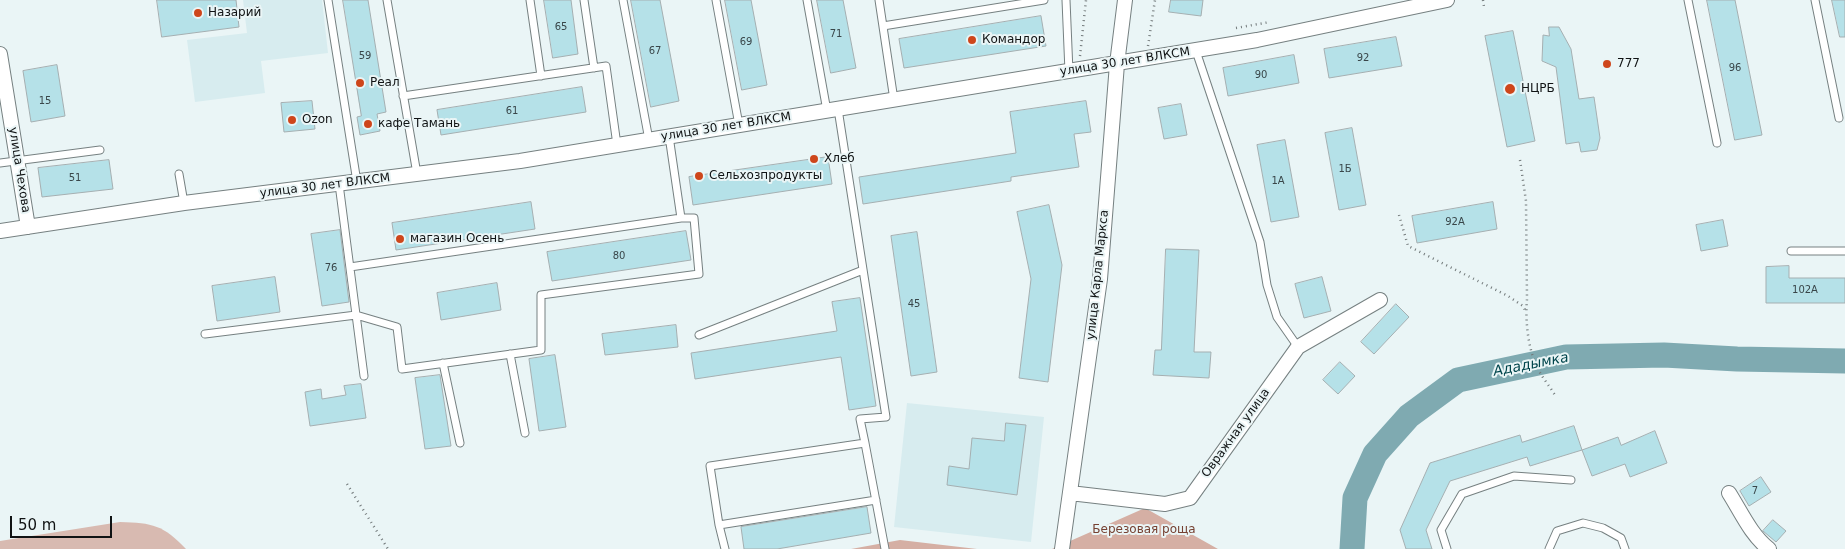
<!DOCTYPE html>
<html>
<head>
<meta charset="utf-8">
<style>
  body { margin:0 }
  #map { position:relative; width:1845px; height:549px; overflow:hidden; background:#eaf5f6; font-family:"DejaVu Sans",sans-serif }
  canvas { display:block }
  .scale { position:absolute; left:10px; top:516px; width:102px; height:22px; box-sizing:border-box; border:2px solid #101314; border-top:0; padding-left:6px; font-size:15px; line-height:18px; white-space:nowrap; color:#101314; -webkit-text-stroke:4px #eaf5f6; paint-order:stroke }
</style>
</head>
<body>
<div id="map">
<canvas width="1845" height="549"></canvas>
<div class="scale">50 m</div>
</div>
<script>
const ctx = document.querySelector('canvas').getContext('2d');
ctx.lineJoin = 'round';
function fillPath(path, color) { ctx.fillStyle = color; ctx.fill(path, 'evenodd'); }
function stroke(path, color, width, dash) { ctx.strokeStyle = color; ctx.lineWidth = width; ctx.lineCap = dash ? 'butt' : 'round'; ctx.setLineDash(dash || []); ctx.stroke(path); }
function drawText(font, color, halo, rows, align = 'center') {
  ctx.font = font + ' "DejaVu Sans",sans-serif'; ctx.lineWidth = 4; ctx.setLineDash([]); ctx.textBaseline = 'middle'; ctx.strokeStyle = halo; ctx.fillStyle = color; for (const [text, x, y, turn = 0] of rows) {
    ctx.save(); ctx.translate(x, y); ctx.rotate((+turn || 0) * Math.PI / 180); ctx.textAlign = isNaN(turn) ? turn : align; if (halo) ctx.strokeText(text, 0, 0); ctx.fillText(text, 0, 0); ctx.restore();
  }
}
fillPath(new Path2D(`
  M243,0H322L328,53L261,61L265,93L195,102L187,40L247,33Z
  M907,403L1044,417L1031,542L894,527Z`), '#d7ecef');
fillPath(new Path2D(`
  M120,522C153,523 163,525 186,549H0V541Z`), '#d8bab1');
fillPath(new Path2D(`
  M1145,508L1218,549H1052Z
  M900,540L977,549H851Z`), '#d5afa4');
stroke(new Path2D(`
  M1352,549L1355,498L1375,454L1409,416L1458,380L1566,357L1664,355L1737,359L1845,361`), '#7faab1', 25);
const building = new Path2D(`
  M157,0H236L239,27L162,37Z
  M343,0H368L386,112L377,114L380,131L360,135L357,117L361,116Z
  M544,0H571L578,54L553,58Z
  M631,0H660L679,101L651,107Z
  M725,0H751L767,85L742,90Z
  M817,0H843L856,68L831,73Z
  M1171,0H1203L1201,16L1169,12Z
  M1707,0H1735L1762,135L1735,140Z
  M1832,0H1845V37H1840Z
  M1041,16L1046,46L904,68L899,39Z
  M1549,27H1559L1571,49L1579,99L1594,97L1600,138L1597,150L1581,152L1579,142L1566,144L1556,67L1542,61L1543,35L1549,36Z
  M1513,31L1535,141L1507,147L1485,36Z
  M1396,37L1402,66L1329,78L1324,49Z
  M1294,55L1299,83L1228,96L1223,68Z
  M57,65L65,116L31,122L23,71Z
  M582,87L586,112L441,135L437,110Z
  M312,101L315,129L284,132L281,103Z
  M1086,101L1091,132L1074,134L1079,167L1011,177V181L863,204L859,177L1016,153L1010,112Z
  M1181,104L1187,135L1164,139L1158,108Z
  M1352,128L1366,205L1339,210L1325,133Z
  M1285,140L1299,217L1271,222L1257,145Z
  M828,157L832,184L693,205L689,177Z
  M109,160L113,189L42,197L38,168Z
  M531,202L535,229L396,250L392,223Z
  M1493,202L1497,229L1417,243L1412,216Z
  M1049,205L1062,265L1048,382L1019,378L1031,279L1017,212Z
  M1723,220L1728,246L1701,251L1696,225Z
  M340,230L349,302L322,306L311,234Z
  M686,231L691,260L552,281L547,252Z
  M917,232L937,372L911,376L891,236Z
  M1166,249L1199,250L1194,352H1211L1209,378L1153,375L1155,350H1161Z
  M1789,266V278H1845V303H1766V267Z
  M275,277L280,312L217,321L212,286Z
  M1322,277L1331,311L1304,318L1295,284Z
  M497,283L501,310L441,320L437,293Z
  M860,298L876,406L849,410L841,357L695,379L691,353L837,331L832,302Z
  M1396,304L1409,317L1374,354L1361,342Z
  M676,325L678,347L605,355L602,334Z
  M555,355L566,427L539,431L529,359Z
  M1340,362L1355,376L1338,394L1323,380Z
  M440,375L451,446L425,449L415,378Z
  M361,384L366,418L310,426L305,392L321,389L322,399L346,395L344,386Z
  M1006,423L1026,425L1017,495L947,485L949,466L969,469L972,438L1004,441Z
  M1574,426L1582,450L1530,466L1527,457L1450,481L1426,530L1432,549H1406L1400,530L1430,463L1520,435L1522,442Z
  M1655,431L1667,463L1630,477L1625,464L1592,476L1582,450L1618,437L1621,445Z
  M1761,477L1771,492L1749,506L1740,491Z
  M867,507L871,533L777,549H744L741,527Z
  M1773,520L1786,531L1776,542L1763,531Z`);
fillPath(building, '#b5e1e8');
stroke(building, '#a5afb1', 1);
const service = new Path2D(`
  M328,0L357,182
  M387,0L417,174
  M530,0L541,76
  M584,0L594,68
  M623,0L649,140
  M716,0L739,125
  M807,0L827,111
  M879,0L894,100
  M1066,0L1069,72
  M1688,0L1717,143
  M1815,0L1839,118
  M883,26L1044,0
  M1196,51L1260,242L1267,285L1277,317L1298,347
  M403,96L606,66L617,145
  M838,109L886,417L860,419L865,443
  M0,163L100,150
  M179,174L184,203
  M339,184L364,376
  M1791,251H1845
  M350,267L681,218
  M205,334L356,315L397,327L402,369L541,350V295L699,274L694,218H681L669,136
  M699,335L863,270
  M510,354L525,433
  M443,363L460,443
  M876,500L719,525L710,466L865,443L885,549
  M719,525L725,549
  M1447,549L1441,530L1462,494L1514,476L1571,480
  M1549,549L1557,531L1583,523L1603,528L1621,538L1625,549`);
const minor = new Path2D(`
  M0,54L28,227
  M0,231L184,203L520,161L1257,40L1447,0
  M1070,493L1165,504L1190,498L1298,347L1380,300
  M1729,493C1741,512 1751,535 1769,549
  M1062,549L1100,279L1117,64L1125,0`);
stroke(service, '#768081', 9);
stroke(minor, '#768081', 16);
stroke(new Path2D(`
  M1483,0L1484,7
  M1236,28L1270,22
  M1148,46L1155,0
  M1080,56L1086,0
  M1520,160L1526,201L1527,299C1525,321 1528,351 1539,371C1544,380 1551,388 1556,397
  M1399,215L1408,246L1508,296L1523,306L1525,310
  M347,484L388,549`), '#737a7b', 2.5, [1, 4]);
stroke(service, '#fff', 7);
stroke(minor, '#fff', 14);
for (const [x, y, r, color] of [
  [198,13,5,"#ce461b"],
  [972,40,5,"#ce461b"],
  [1607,64,5,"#ce461b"],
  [360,83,5,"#ce461b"],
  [1510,89,6,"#ce461b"],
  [292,120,5,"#ce461b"],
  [368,124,5,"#ce461b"],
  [814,159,5,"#ce461b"],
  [699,176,5,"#ce461b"],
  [400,239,5,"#ce461b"]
]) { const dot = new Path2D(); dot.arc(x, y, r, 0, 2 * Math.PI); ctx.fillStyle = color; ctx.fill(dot); stroke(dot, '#eaf5f6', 2); }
drawText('10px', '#394649', null, [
  ["65",561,27],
  ["71",836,34],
  ["69",746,42],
  ["67",655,51],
  ["59",365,56],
  ["92",1363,58],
  ["96",1735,68],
  ["90",1261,75],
  ["15",45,101],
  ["61",512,111],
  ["1Б",1345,169],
  ["51",75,178],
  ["1А",1278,181],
  ["92А",1455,222],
  ["80",619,256],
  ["76",331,268],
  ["102А",1805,290],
  ["45",914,304],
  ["7",1755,491]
]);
drawText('12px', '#101314', '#eaf5f6', [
  ["Назарий",208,13],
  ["Командор",982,40],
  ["777",1617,64],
  ["Реал",370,83],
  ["НЦРБ",1521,89],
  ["Ozon",302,120],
  ["кафе Тамань",378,124],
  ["Хлеб",824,159],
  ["Сельхозпродукты",709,176],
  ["магазин Осень",410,239]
], 'left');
drawText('12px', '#101314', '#eaf5f6', [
  ["улица 30 лет ВЛКСМ",1125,62,-9],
  ["улица 30 лет ВЛКСМ",726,127,-9],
  ["улица Чехова",19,170,81],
  ["улица 30 лет ВЛКСМ",325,186,-7],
  ["улица Карла Маркса",1098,275,-84],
  ["Овражная улица",1236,433,-54]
]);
drawText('12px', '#764132', '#eaf5f6', [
  ["Березовая роща",1144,530]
]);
drawText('italic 14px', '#00454c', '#eaf5f6', [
  ["Ададымка",1531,365,-11]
]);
</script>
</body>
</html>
